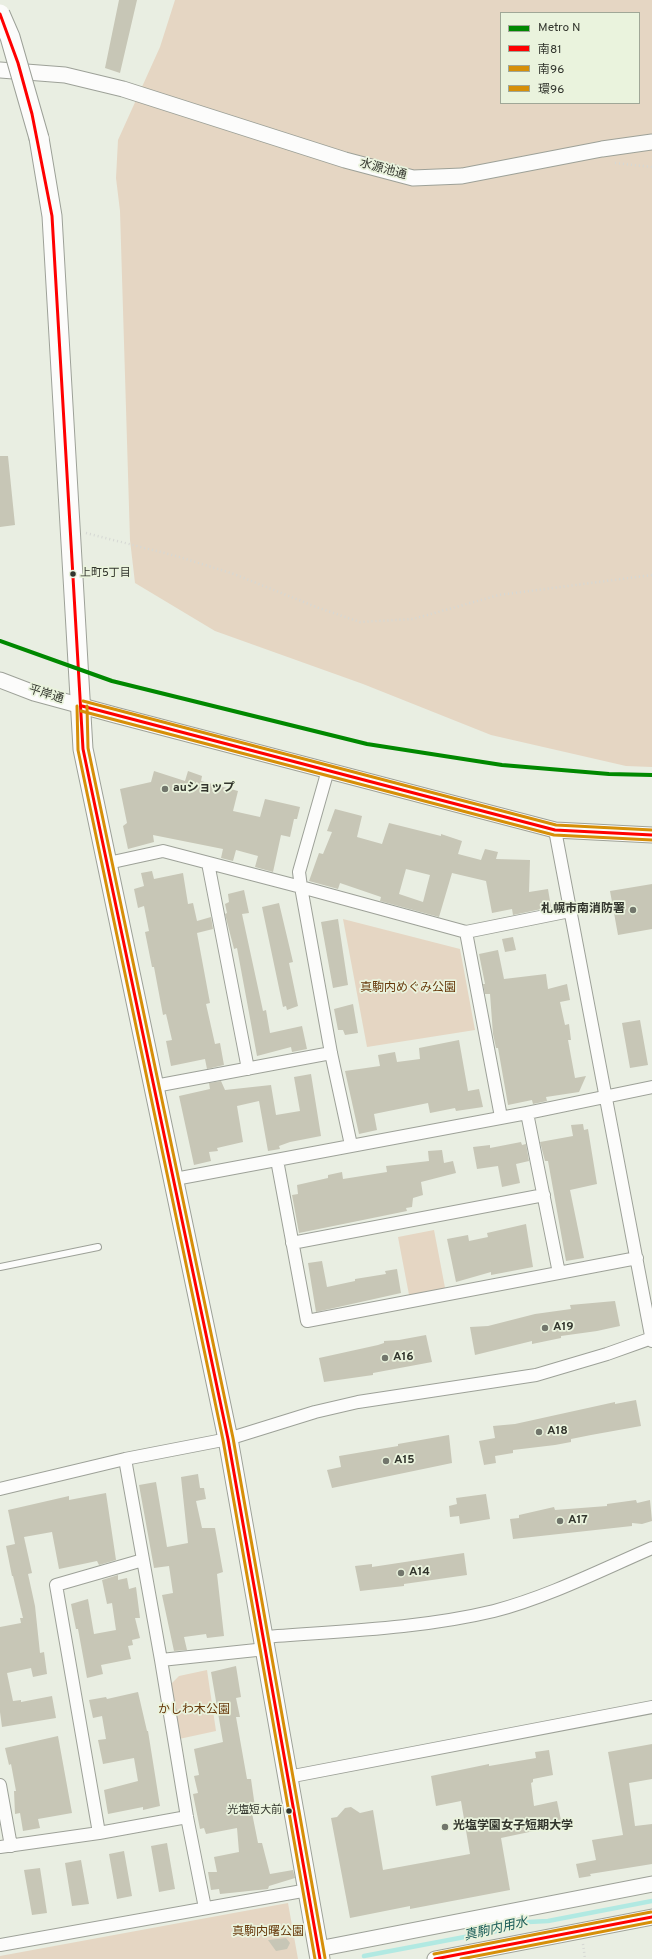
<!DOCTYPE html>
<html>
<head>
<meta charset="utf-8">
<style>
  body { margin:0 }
  #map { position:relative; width:652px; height:1959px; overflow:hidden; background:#e9eee2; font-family:Overpass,"Noto Sans JP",sans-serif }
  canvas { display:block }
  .legend { position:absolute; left:500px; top:12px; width:140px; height:92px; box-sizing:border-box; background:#eaf3dd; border:1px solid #a0a797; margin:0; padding:5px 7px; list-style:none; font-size:12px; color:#32352d }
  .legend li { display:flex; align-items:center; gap:8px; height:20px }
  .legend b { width:20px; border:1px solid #a0a797 }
</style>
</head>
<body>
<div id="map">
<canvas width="652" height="1959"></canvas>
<ul class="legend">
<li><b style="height:5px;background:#080"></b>Metro N</li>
<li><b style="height:5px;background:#f00"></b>南81</li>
<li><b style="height:5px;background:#d68f09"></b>南96</li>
<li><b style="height:5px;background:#d68f09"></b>環96</li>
</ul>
</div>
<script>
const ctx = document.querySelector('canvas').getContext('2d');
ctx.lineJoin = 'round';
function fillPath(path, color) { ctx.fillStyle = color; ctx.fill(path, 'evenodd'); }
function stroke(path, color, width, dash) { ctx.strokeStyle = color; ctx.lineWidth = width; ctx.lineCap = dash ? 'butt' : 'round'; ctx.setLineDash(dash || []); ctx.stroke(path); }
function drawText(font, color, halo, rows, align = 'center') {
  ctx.font = font + ' Overpass,"Noto Sans JP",sans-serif'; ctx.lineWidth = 3.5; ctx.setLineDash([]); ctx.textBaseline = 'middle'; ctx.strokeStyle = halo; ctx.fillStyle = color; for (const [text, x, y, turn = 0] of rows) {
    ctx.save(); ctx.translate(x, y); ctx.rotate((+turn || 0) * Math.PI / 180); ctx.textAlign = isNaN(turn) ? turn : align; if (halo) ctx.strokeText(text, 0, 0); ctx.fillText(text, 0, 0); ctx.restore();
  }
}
fillPath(new Path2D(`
  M175,0H652V767L626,766L491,735L363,684L215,631L135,583L130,540L120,211L116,178L118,140L160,47ZM501,13H639V103H501Z
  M343,919L460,949L475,1030L367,1047Z
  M434,1230L446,1293L410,1300L398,1237Z
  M207,1670L216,1731L179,1739L171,1684L179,1676Z
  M288,1903L298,1959H0V1956Z`), '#e5d6c3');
stroke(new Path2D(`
  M364,1956L507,1929L528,1922L548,1921L652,1901`), '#b1e9e2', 4.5);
fillPath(new Path2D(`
  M119,0H137L120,73L105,68Z
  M0,456H8L15,525L0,527Z
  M154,771L185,781L188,771L202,776L201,781L238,791L233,811L260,817L265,799L300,807L297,819H294L290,837L281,835L273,872L255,867L258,856L236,850L233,861L221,858L223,849L153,835L154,842L128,849L123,826L127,823L120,789L151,782Z
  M335,809L362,816L357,837L382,844L389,823L441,836V834L462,841L458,854L481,860L485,849L498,852L496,859L530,860L529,892L548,889L551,907L513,915L512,909L492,913L486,881L452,873L439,917L380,901L381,897L340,883L338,889L309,881L319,853L323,854L332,832L327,831ZM406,869L430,875L423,902L399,894Z
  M152,871L154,879L183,873L188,904L193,903L197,921L211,917L213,929L197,933L210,1003L206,1004L215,1044L220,1043L224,1065L207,1069L205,1059L171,1066L166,1041L172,1040L166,1014L163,1015L154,967H152L145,932L149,931L144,906L138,908L134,889L144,886L141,873Z
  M652,884V929L618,935L610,891Z
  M244,890L249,913L242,914L263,1011L266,1010L270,1033L302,1026L307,1049L292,1052L291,1047L257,1056L237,948L234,949L225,914L227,913L225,904L229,902L228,894Z
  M279,903L293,962L289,963L298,1006L287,1010L286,1006L283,1007L262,907Z
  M338,919L348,985L333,988L321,922Z
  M513,937L516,950L505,952L502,939Z
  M498,950L504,979L546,974L548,989L567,984L570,1000L560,1002L565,1025L569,1024L571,1040H568L575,1078L586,1076L579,1092L546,1097L547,1101L533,1104L532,1100L508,1105L498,1048H496L493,1034L490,994H485L483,984H485L479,954Z
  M353,1004L358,1033L345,1035L343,1030H338L334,1009Z
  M640,1020L648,1065L630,1068L622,1023Z
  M459,1040L468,1091L479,1089L483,1107L456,1111L455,1108L430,1113L428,1103L374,1114L377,1130L359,1134L345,1071L380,1066L378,1055L395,1052L397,1062L420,1059L419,1048Z
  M311,1074L321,1136L290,1142L279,1146L280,1149L268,1151L259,1101L237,1106L243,1142L217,1148L218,1151L209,1152L211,1161L194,1165L179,1096L210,1089L209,1083L221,1081L225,1090L271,1085L276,1115L300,1111L294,1077Z
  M583,1124L584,1130L588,1129L597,1184L570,1190L584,1258L566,1261L548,1161H545L540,1142L573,1136L571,1125Z
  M521,1142L522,1145L526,1144L529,1161L516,1164L520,1183L502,1187L498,1166L477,1169L473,1147L490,1145V1148Z
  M442,1150L444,1163L453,1161L456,1173L421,1182L423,1195L413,1198L412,1207L406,1208L407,1211L299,1233L292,1195L298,1194L297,1185L328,1178V1175L342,1172L343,1179L387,1172L386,1166L429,1161L428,1151Z
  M526,1224L533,1267L491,1275V1272L456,1282L447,1239L468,1235L469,1241L488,1237L487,1233Z
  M322,1261L327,1287L355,1281V1279L386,1274L385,1271L397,1269L401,1293L316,1312L308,1263Z
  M615,1301L620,1326L597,1331L561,1336V1338L532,1344V1341L475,1355L470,1327L488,1326L535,1314L571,1309L570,1305Z
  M426,1335L432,1362L373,1373V1375L324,1382L319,1358L378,1345L384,1343V1341L399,1340Z
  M636,1400L641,1426L591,1435L571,1439V1442L555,1445L513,1450V1453L495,1456L496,1463L484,1465L479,1441L495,1438L493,1426L515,1424L615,1402V1404Z
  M449,1435L452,1463L332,1488L327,1470L341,1467L339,1456L398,1446V1444Z
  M198,1474L200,1488H204L206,1499L196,1501L202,1528H215L223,1572L217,1574L224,1636L207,1638L206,1634L184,1637L187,1650L174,1651L162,1595L173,1593L169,1566L154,1568L139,1485L156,1482L167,1547L188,1543L181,1477Z
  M106,1493L116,1560L99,1565L97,1561L59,1569L52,1532L24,1537L32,1573L28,1574L35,1606L40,1653L44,1652L47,1674L33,1677L31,1668L7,1673L13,1701L21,1700V1702L52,1696L56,1718L2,1727L0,1712V1627L21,1623L20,1618H23L13,1576H12L6,1546L15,1544L8,1510L69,1496V1500Z
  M486,1494L490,1519L460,1524L459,1516L450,1517L449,1506L457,1504L456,1498Z
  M636,1500L637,1503L650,1500L652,1521L642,1524L632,1523V1526L513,1539L510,1519L519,1518V1515L554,1507L555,1510L607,1506V1504Z
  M464,1553L467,1575L404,1584V1586L360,1591L355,1566L372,1564V1567Z
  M118,1575V1580L127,1578L129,1589L136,1587L140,1618H135L140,1638L132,1640L133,1645L128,1646L131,1659L101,1665L103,1674L87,1678L78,1629H76L71,1604L88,1599L94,1634L116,1630L112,1603L107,1604L102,1580Z
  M236,1666L241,1697L236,1698L240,1717H236L247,1779H251L255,1807L251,1808L258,1843H262L270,1874L293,1870L295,1878L269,1886L268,1889L220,1894L219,1889L211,1890L208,1872H217L214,1857L239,1852L237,1828L206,1834L204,1828L200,1829L193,1794L198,1793L194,1776L199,1775L194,1749L223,1742L211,1672Z
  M138,1692L147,1731H148L160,1806L143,1810V1807L108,1814L104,1790L138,1781L134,1758L103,1764L98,1740L106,1739L102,1716L93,1718L89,1700L106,1697L107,1699Z
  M58,1736L72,1813L38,1819L40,1828L23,1831L20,1813L15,1814L14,1791H16L11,1764L9,1765L5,1748Z
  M652,1744V1779L629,1783L635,1826L652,1824V1864L590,1874L591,1876L579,1878L576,1864L596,1860L592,1840L623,1835L608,1752Z
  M549,1750L553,1775L533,1779V1782L531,1783L534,1806L557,1801L562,1825L501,1838L510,1890L410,1909V1906L350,1918L331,1818L337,1817L345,1808L351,1807L360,1813L373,1810L383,1870L470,1854L461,1801L436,1806L431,1776L489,1764V1766L536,1758L535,1752Z
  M167,1843L175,1889L159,1892L151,1846Z
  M124,1851L132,1896L117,1899L109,1854Z
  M81,1860L89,1904L72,1906L65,1863Z
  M40,1868L47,1913L32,1915L24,1870Z
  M286,1938L290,1943L287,1949L276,1951L268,1940Z`), '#c7c6b6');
const service = new Path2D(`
  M0,1267L98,1247`);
const minor = new Path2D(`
  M328,770L299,872L301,887L466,932L570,911
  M555,830L652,1341
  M108,863L163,851L301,887L331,1053L351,1145
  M208,863L248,1069
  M466,932L501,1117
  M155,1086L331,1053
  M527,1113L559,1273
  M277,1160L307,1321L637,1258
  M175,1179L527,1113L652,1087
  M292,1243L544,1195
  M125,1459L161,1660L187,1817L205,1908
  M0,1489L125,1459L228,1439L315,1412L358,1402L536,1375L607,1354L652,1338
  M264,1637C340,1631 419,1629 494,1611C548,1597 601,1570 652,1548
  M161,1660L266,1649
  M288,1777L652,1707
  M0,1785L11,1846
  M99,1833L56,1585L143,1560
  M0,1847L99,1833L187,1817
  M0,1945L308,1890`);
const tertiary = new Path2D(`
  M0,70L65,75L123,89L345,160L413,178L462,176L602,149L652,142
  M0,680L34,693L115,715L555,830L652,835
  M318,1949L652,1884
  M435,1959L652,1917`);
const primary = new Path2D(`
  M39,138L52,216L83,749L228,1439L320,1959`);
stroke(service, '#9da198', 8);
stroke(minor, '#9da198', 14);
stroke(tertiary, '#9da198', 17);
stroke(primary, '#9da198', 21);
stroke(new Path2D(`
  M615,163L652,167
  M86,533L176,556L234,574L316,607L360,622L413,619L499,595L652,575
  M583,1944L585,1959`), '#d6d8d4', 2.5, [1, 3]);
stroke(service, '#fcfcfb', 6);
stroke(minor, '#fcfcfb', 12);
stroke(tertiary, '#fcfcfb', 15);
stroke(primary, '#fcfcfb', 19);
const primaryBridge = new Path2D(`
  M0,14L10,37L39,138`);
stroke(primaryBridge, '#9da198', 21, []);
stroke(primaryBridge, '#fcfcfb', 19);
stroke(new Path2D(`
  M0,14L18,63L32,114L52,216L83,749L228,1439L320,1959
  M82,706L555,830L652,835
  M435,1959L652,1917`), '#f00', 3);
stroke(new Path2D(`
  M77,706L78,750L223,1440L315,1959
  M81,711L554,835L652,840
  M461,1959L652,1922`), '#d68f09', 3);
stroke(new Path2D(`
  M83,701L556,825L652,830
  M87,706L88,748L233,1438L325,1958
  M434,1954L651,1912`), '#d68f09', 3);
stroke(new Path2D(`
  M0,641L112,681L367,744L502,765L609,774L652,775`), '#080', 4);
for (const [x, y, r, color] of [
  [73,574,3.5,"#32352d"],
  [165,789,4,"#72766c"],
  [633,910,4,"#72766c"],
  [545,1328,4,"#72766c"],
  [385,1358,4,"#72766c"],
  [539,1432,4,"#72766c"],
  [386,1461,4,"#72766c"],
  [560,1521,4,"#72766c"],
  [401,1573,4,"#72766c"],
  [289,1811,3.5,"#32352d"],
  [445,1827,4,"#72766c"]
]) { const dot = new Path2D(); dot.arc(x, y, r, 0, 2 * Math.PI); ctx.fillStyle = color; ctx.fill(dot); stroke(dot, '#eaf3dd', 1.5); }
drawText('11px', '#32352d', '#eaf3dd', [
  ["上町5丁目",80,574],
  ["光塩短大前",282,1811,"right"]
], 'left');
drawText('12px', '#32352d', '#eaf3dd', [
  ["水源池通",383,170,15],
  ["平岸通",46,695,17]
]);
drawText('bold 12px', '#32352d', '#eaf3dd', [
  ["auショップ",173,789],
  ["札幌市南消防署",625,910,"right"],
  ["A19",553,1328],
  ["A16",393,1358],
  ["A18",547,1432],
  ["A15",394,1461],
  ["A17",568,1521],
  ["A14",409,1573],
  ["光塩学園女子短期大学",453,1827]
], 'left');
drawText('12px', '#67390b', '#eaf3dd', [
  ["真駒内めぐみ公園",408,989],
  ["かしわ木公園",194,1711],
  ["真駒内曙公園",268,1933]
]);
drawText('italic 13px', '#1a5c58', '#eaf3dd', [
  ["真駒内用水",496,1930,-13]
]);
</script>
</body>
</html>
